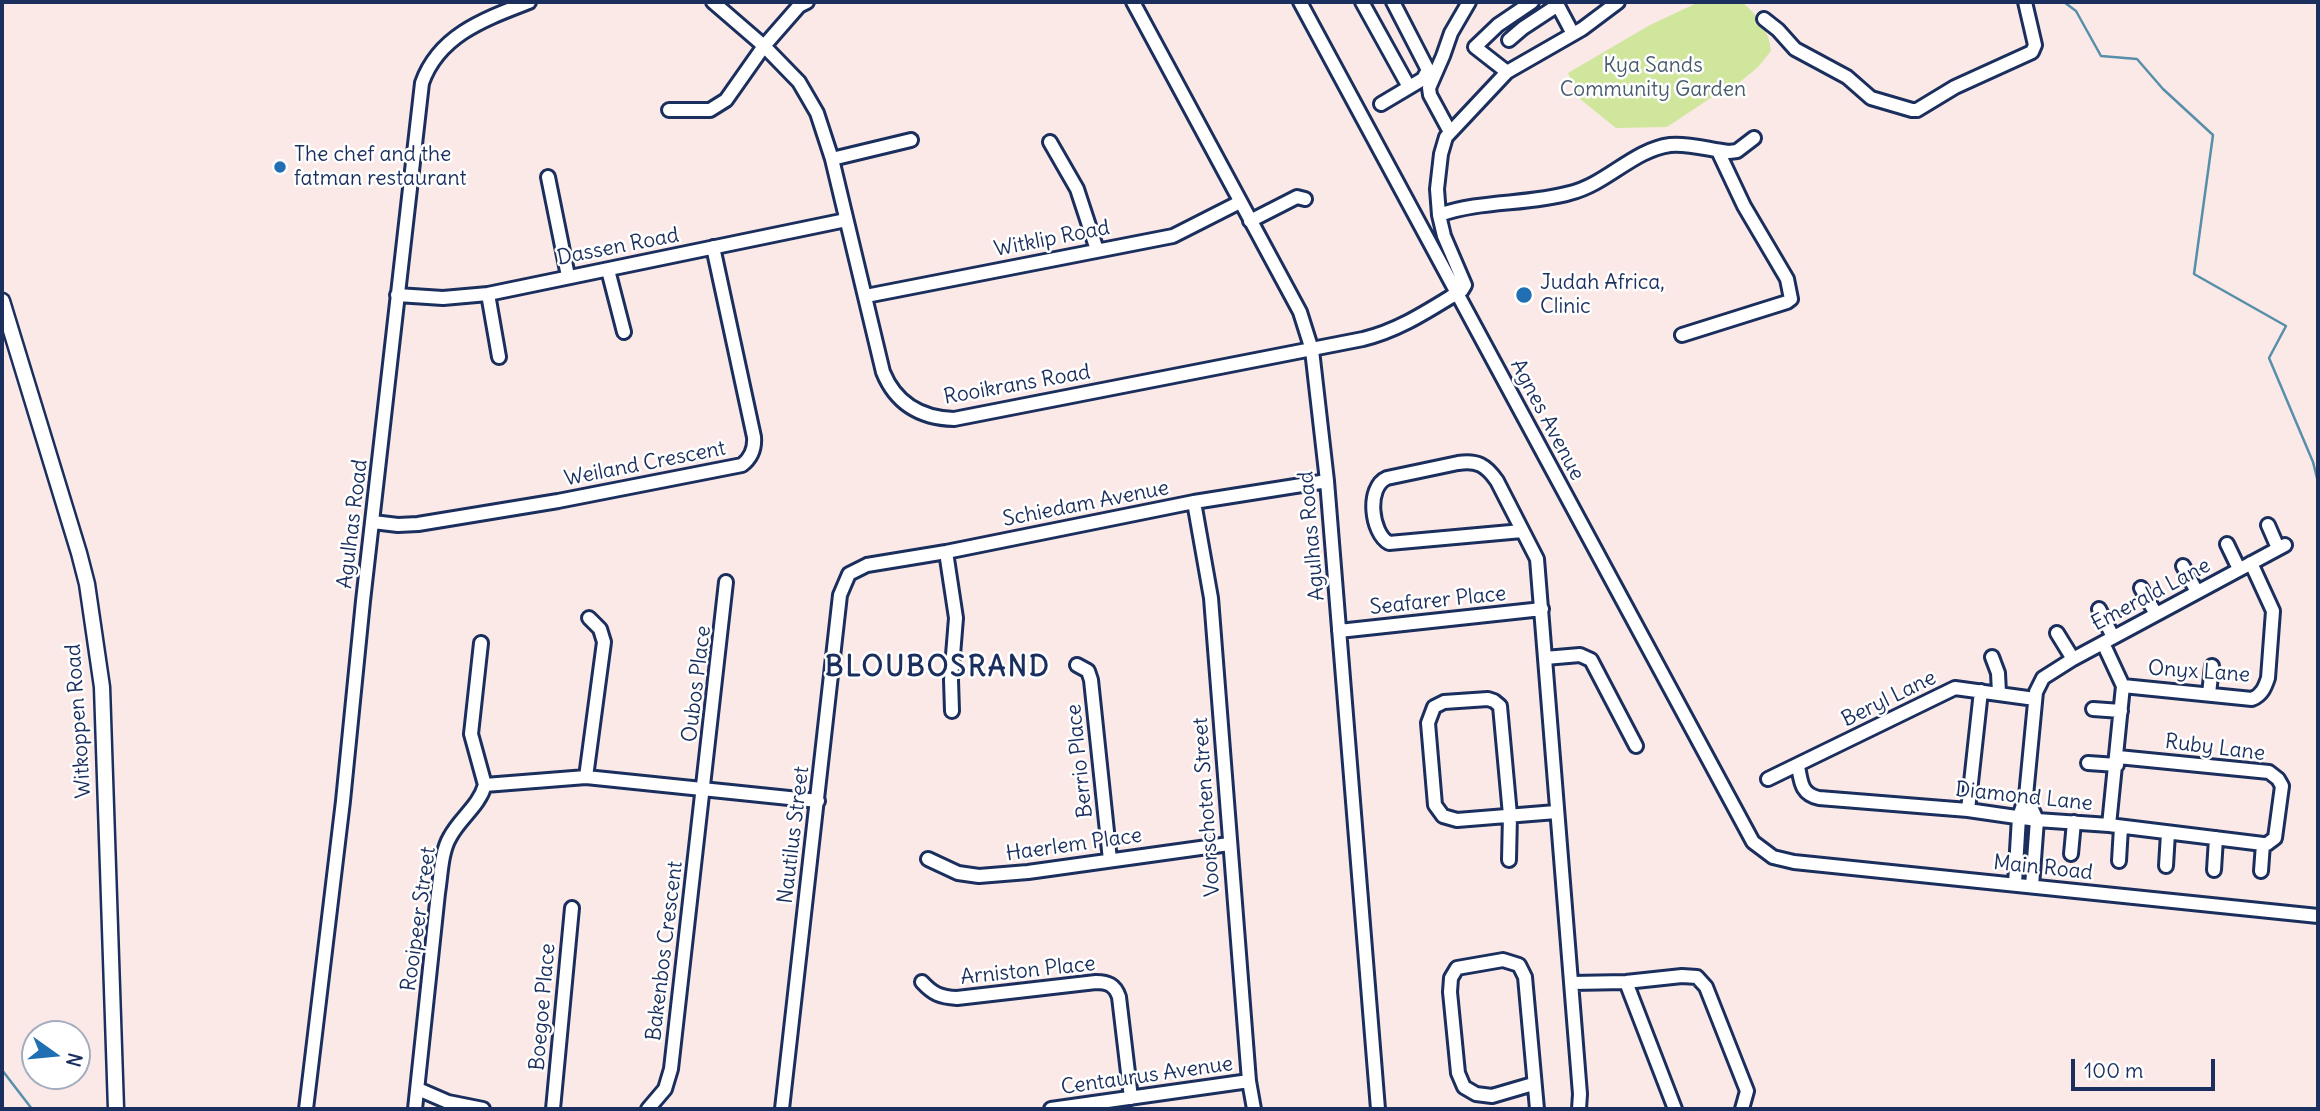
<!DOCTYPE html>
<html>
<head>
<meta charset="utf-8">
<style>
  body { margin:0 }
  #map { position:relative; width:2320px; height:1111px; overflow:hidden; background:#fae9e7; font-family:Delius,sans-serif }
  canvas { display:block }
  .frame { position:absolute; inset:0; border:4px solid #1b2f5e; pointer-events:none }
  .north { position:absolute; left:21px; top:1020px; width:70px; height:70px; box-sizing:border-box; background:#fff; border:2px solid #a4acbf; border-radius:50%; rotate:105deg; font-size:19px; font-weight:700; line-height:28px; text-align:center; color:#1b2f5e }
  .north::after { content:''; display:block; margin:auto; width:24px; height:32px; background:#1f6fb2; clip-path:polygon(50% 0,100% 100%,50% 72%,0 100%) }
  .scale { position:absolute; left:2071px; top:1059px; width:144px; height:32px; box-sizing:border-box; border:4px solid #1b2f5e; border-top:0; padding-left:9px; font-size:21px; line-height:24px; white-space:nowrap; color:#1b2f5e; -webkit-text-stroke:5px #fff; paint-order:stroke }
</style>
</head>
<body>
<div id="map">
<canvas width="2320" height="1111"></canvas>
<div class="frame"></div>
<div class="north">N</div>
<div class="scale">100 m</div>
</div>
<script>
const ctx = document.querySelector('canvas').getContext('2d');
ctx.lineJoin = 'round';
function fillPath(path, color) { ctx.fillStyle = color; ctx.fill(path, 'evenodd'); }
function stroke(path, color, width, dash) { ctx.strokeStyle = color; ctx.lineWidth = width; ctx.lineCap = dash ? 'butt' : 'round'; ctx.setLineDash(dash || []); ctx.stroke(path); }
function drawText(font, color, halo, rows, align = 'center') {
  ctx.font = font + ' Delius,sans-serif'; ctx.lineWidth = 5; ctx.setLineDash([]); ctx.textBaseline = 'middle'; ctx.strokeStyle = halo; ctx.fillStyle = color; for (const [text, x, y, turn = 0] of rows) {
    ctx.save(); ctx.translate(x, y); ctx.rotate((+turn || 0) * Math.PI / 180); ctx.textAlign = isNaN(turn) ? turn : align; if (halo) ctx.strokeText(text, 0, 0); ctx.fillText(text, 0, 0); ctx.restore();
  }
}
fillPath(new Path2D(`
  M1699,2H1742C1757,15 1769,30 1771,51L1758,67L1734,87L1712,97L1667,127L1616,128L1580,99L1568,73L1650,25Z`), '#d0e69c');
stroke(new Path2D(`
  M2064,2L2076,11L2101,56L2137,59L2163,89L2213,135L2194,274L2286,326L2269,358L2313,462L2318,482
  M2,1070L32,1109`), '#578eaa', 2.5);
const minor = new Path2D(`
  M713,2L764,46L799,82L817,113L832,159L883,372C896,404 921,418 954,419L1363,339C1400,330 1429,310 1462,290L1465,285L1444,236L1439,215L1437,189L1441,154L1446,137L1507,72L1582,29L1618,2
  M1133,2L1300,312L1312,350L1327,481L1378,1109
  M1300,2L1753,842L1773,857L1794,862L2318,916
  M1362,2L1409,87
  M1556,2L1573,34
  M1764,19L1778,30L1795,49L1847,77L1871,98L1912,110H1917L1955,87L2032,52L2035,45L2025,2
  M1509,40L1523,28L1558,5
  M1507,72L1475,47L1498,25L1532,2
  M1381,104L1423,79L1428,70L1393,2
  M669,110H710L726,100L764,46L799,6L807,2
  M1450,132L1430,95L1429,88L1443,56L1451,33L1469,2
  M1050,142L1077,189L1097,250
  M832,159L911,140
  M548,177L568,276
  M1439,215C1481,200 1527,205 1570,193C1607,184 1633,150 1670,145C1689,143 1710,150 1729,152L1737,151L1754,138
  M1250,221L1297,197L1305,199
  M608,270L624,332
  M488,294L499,357
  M397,295L443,298L488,294L846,220
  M866,296L1173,236L1240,202
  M1682,335L1787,302L1791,299L1787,279L1744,206L1718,151
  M1194,502L1211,598L1249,1081L1254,1109
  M373,522L398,525L418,524L558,501L742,465C751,458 755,449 754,437L713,247
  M2268,525L2278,548
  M1522,531L1389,543C1371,533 1366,487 1387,478L1458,463C1477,460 1486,465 1497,481L1537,559L1580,1094L1579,1109
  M2227,544L2239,569
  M946,552L956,618L951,680L952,711
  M2183,566L2197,592
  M2141,588L2156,614
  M2099,609L2113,637
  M1339,631L1542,609
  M2057,633L2073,659
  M481,643L471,734L485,785
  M2103,643L2123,686L2109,825
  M1992,657L1998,673L1999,693
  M1545,658L1580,655L1591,660L1636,746
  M1077,665L1088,671L1091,680L1110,860
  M2123,686L2252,699C2262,695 2265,687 2268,678L2273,611L2251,563
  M2209,694L2212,666
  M2093,709L2121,711
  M2088,763L2117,765
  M1798,766C1801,782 1801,794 1819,798L1968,810L2037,820L2109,825L2263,844H2267L2275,838L2282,786L2278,779L2269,772L2118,757
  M586,777L604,642L600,629L589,618
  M1768,779L1955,688L2035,699
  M2026,796L2037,820L2032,886
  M1968,810L1981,691
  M2071,854L2074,822
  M928,859L958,873L979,876L1028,872L1229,844
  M1509,860L1510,815L1500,706L1494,701L1488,699L1444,702L1434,707L1428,723L1435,805L1443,816L1457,820L1556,812
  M2119,861L2121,827
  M2166,866L2168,833
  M2214,870L2216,838
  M2261,871L2263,844
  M2015,884L2019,817L2026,796L2036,692L2043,678L2073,659L2285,545
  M922,982C933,994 940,997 957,998L1096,982C1108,982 1115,985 1119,997L1131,1098
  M1626,982L1675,1109
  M1572,983L1626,982L1682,976L1697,977L1706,987L1747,1091L1742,1109
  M1533,1084L1492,1096L1476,1094L1464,1087L1458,1073L1450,992L1451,978L1457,968L1503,960L1519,965L1525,977L1537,1109
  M418,1089L448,1102L483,1109
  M306,1109L343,801L363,601L422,83C439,35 485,19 529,2
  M415,1109L438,893C441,875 441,852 450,837C460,818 479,806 485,785L586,777L818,801
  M553,1109L572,908
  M648,1109L665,1089L671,1069L726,582
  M782,1109L840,595L849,574L867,565L946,552L1194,502L1327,481
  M1051,1109L1249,1081`);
const major = new Path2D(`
  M2,301L79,553L87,584L102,687L116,1109`);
stroke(minor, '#1b2f5e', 18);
stroke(major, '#1b2f5e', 19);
stroke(minor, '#fff', 12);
stroke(major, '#fff', 14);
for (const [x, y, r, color] of [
  [280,167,7,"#1f6fb2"],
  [1524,295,9,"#1f6fb2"]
]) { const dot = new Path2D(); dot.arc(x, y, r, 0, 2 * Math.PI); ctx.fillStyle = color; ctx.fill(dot); stroke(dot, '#fff', 2.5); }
drawText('21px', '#485d6e', '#fff', [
  ["Kya Sands",1653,66],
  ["Community Garden",1653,90]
]);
drawText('21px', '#1b2f5e', '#fff', [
  ["The chef and the",294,155],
  ["fatman restaurant",294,179],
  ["Judah Africa,",1540,283],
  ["Clinic",1540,307]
], 'left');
drawText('21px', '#1b2f5e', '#fff', [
  ["Witklip Road",1052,239,-11],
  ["Dassen Road",618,247,-11],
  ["Rooikrans Road",1017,385,-10],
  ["Agnes Avenue",1547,420,62],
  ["Weiland Crescent",645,464,-11],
  ["Schiedam Avenue",1086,504,-11],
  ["Agulhas Road",353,524,-83],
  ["Agulhas Road",1312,536,-95],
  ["Emerald Lane",2151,595,-28],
  ["Seafarer Place",1438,601,-6],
  ["Onyx Lane",2199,672,4],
  ["Oubos Place",697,684,-83],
  ["Beryl Lane",1889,699,-26],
  ["Witkoppen Road",79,721,-94],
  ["Ruby Lane",2215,748,7],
  ["Berrio Place",1080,761,-96],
  ["Diamond Lane",2024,797,6],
  ["Voorschoten Street",1207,807,-94],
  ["Nautilus Street",794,835,-83],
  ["Haerlem Place",1074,845,-8],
  ["Main Road",2043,868,6],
  ["Rooipeer Street",419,919,-82],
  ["Bakenbos Crescent",665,951,-83],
  ["Arniston Place",1028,971,-6],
  ["Boegoe Place",543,1007,-85],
  ["Centaurus Avenue",1147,1076,-8]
]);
ctx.letterSpacing = '2px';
drawText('bold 28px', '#1b2f5e', '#fff', [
  ["BLOUBOSRAND",938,668]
]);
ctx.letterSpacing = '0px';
</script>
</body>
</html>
